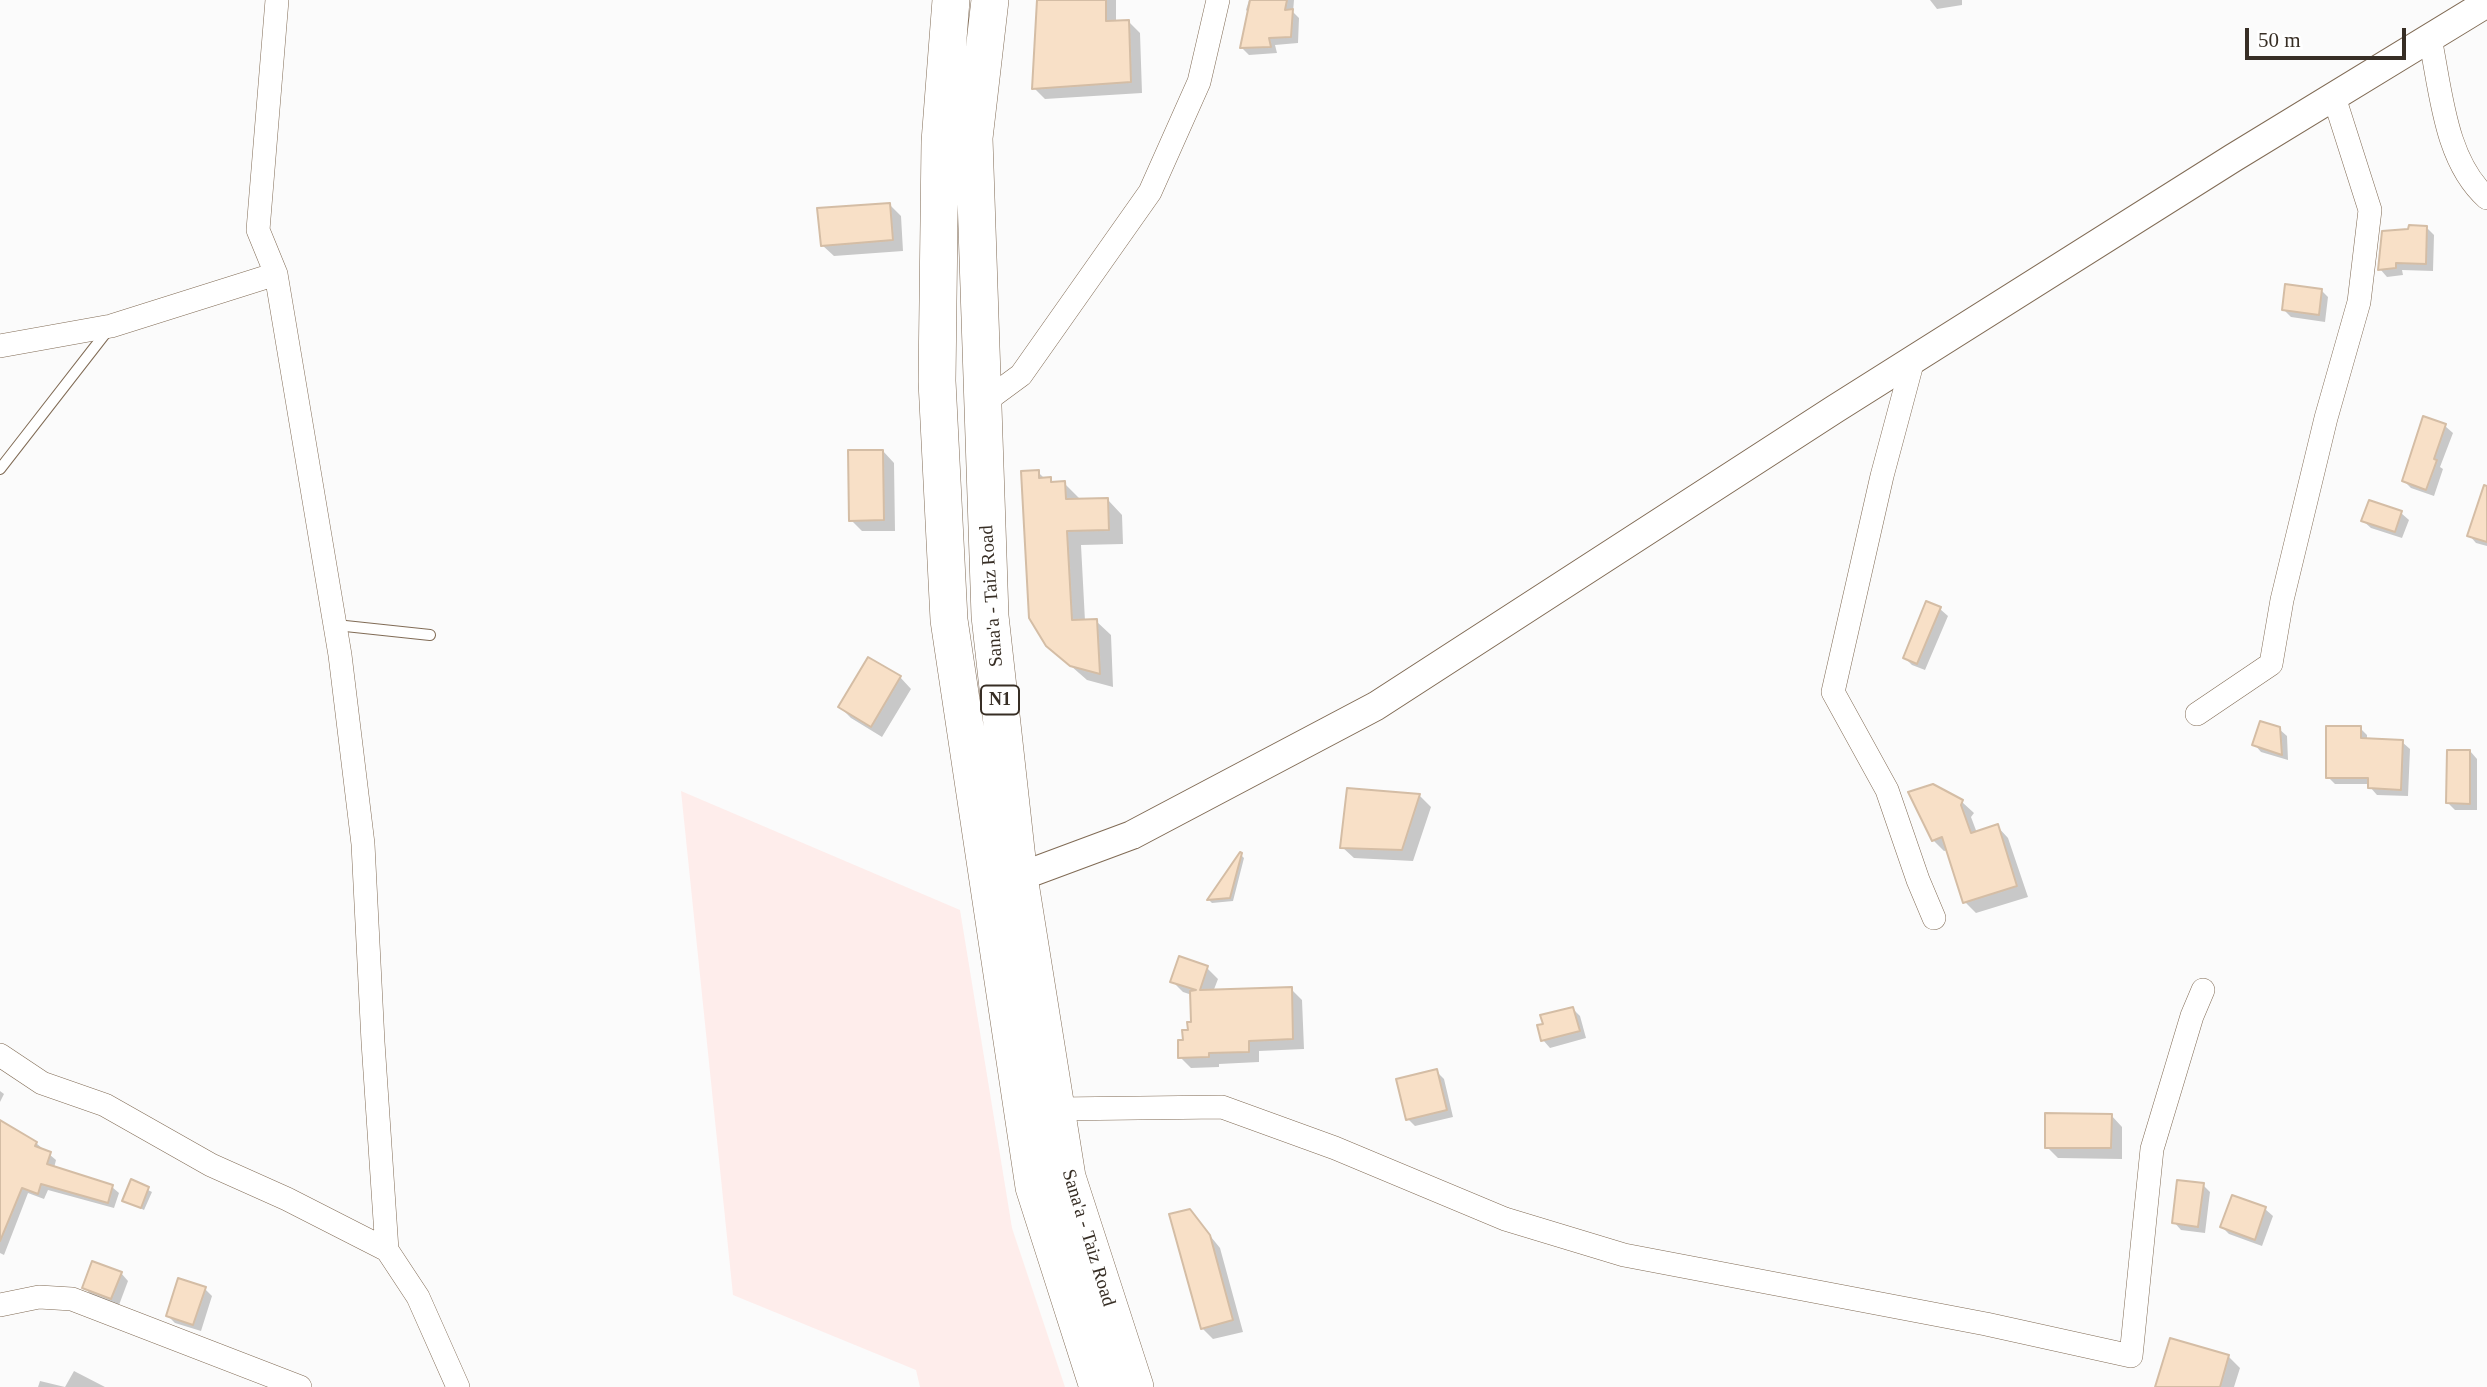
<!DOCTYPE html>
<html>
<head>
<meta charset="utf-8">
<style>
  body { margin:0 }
  #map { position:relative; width:2487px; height:1387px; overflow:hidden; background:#fbfbfb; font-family:"Times New Roman",serif }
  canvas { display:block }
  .scale { position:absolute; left:2245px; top:28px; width:161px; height:32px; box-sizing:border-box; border:4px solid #372e25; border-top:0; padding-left:9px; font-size:21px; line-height:24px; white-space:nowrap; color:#372e25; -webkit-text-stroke:5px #fff; paint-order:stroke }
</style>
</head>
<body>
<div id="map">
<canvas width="2487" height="1387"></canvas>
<div class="scale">50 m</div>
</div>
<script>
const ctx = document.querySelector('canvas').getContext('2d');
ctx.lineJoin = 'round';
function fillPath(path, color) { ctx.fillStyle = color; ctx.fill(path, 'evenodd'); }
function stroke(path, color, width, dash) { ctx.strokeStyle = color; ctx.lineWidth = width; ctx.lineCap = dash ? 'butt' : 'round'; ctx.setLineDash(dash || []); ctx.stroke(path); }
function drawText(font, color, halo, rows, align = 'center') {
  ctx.font = font + ' "Times New Roman",serif'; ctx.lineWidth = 5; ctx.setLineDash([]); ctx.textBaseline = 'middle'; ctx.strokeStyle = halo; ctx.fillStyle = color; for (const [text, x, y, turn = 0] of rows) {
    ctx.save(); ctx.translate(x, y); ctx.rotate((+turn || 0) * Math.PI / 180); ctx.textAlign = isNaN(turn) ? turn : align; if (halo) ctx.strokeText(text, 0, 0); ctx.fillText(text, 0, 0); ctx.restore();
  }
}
fillPath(new Path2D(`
  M681,791L960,910L1012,1228L1065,1387H920L916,1370L733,1295Z`), '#feedeb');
fillPath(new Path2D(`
  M1039,0H1116V22H1129L1140,33L1142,93L1045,99L1034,88Z
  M1249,0H1294L1293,12L1299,18L1298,43L1275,45L1277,53L1249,55L1242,48L1249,13L1246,10Z
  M1930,0H1962V5L1937,9Z
  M890,205L901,216L903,251L834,256L822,245Z
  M2426,227L2434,235L2433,271L2402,270L2403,275L2387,277L2380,269Z
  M2321,290L2328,297L2325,322L2291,317L2284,310Z
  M2425,419L2445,426L2453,433L2440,467L2443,469L2434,496L2411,488L2404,481Z
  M883,451L894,463L895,531H862L851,520Z
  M1038,472L1045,479H1050L1054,484L1064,483L1079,498V501L1108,500L1122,515L1123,544L1081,545L1085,621H1096L1111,635L1113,687L1087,680L1047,645Z
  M2487,507V546L2476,543L2469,535Z
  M2401,513L2409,520L2402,538L2371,528L2363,521Z
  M1927,603L1940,609L1948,616L1925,670L1912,665L1905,658Z
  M900,677L911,689L882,737L851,718L840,707Z
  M2360,728L2367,735V740L2402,742L2410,749L2408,796L2377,795L2370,787V784H2335L2328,777Z
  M2279,729L2287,736L2288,760L2261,752L2254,744Z
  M2470,751L2477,759V810H2455L2448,803Z
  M1933,786L1962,802L1974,813L1971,817L1977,833L1997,826L2008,838L2028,897L1976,913L1965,902L1948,850L1944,851L1933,840Z
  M1419,795L1431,807L1413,861L1354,858L1342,847Z
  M1241,855L1244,858L1233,901L1212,903L1209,900Z
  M1207,968L1218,979L1213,992L1291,989L1302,1000L1304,1049L1259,1051V1062L1219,1064V1067L1191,1068L1180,1057L1193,1024L1192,995L1183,992L1172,981Z
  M1573,1009L1580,1016L1586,1038L1550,1048L1543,1040Z
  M1436,1071L1444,1079L1453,1117L1415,1126L1408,1119Z
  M0,1091L4,1094L0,1102Z
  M2111,1115L2122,1127V1159L2058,1158L2047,1147Z
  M0,1134L36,1143L56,1160L54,1168L112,1187L119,1193L114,1208L48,1190L44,1199L28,1193L4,1255L0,1253Z
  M132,1182L152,1192L144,1210L124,1200Z
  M2203,1185L2210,1192L2205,1233L2181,1230L2174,1222Z
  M2233,1197L2265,1209L2273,1216L2262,1246L2229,1234L2222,1227Z
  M1190,1211L1220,1248L1243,1332L1213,1339L1202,1328Z
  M121,1273L128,1281L119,1305L91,1295L84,1287Z
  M205,1289L212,1296L201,1331L175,1323L168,1316Z
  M2171,1340L2229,1357L2240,1368L2234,1387H2157Z
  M74,1371L105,1387H38L40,1381L65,1387Z`), '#0003');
const building = new Path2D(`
  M1037,0H1106V21L1129,20L1131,82L1032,89Z
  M1250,0H1287L1285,10L1293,9L1291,37L1269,38L1271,47L1240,48Z
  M890,203L893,240L821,246L817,208Z
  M2409,225L2427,226L2426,264L2396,263V268L2378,270L2382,231L2408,229Z
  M2285,284L2322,289L2319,315L2282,310Z
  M2423,416L2446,424L2434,459L2437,460L2426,490L2402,481Z
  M848,450H883L884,520L849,521Z
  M1039,470V478L1051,477V482L1065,481L1066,499L1108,498L1109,530L1067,531L1072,620L1097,619L1100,674L1070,666L1046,646L1029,618L1021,471Z
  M2484,485L2487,486V542L2467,536Z
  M2369,500L2402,511L2395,532L2361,521Z
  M1926,601L1941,607L1917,664L1903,658Z
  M868,657L901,676L871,727L838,707Z
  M2260,721L2280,727L2282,755L2252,745Z
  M2326,726H2361V738L2403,740L2401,790L2368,788V778H2326Z
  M2447,750H2470V804L2446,803Z
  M1933,784L1963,800L1961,805L1971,833L1998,824L2017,886L1963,903L1942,837L1932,841L1908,792Z
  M1347,788L1420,794L1402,850L1340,848Z
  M1240,852L1242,853L1230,898L1207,900Z
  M1179,956L1208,966L1200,990L1292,987L1293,1039L1249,1041V1052L1209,1053V1057L1178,1058V1040H1183L1182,1030H1188L1187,1022H1191L1190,991L1196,990L1170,982Z
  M1573,1007L1580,1031L1541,1041L1537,1025L1543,1024L1540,1015Z
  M1437,1069L1447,1110L1406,1120L1396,1079Z
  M2045,1113L2112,1114L2111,1148H2045Z
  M0,1120L37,1142L35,1146L51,1152L47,1164L113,1185L108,1203L41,1184L38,1194L22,1188L0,1241Z
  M131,1179L149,1187L141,1208L122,1201Z
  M2177,1180L2204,1183L2198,1227L2172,1223Z
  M2232,1195L2266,1207L2255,1240L2220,1227Z
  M1190,1209L1210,1235L1233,1320L1201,1329L1169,1214Z
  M92,1261L122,1272L111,1299L82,1288Z
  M178,1278L206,1287L193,1325L166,1316Z
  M2170,1338L2229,1355L2220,1387H2155Z`);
fillPath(building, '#f8e0c7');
stroke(building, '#d4bda5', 2);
const service = new Path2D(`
  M0,469L108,330
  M336,625L430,635`);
const minor = new Path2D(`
  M277,0L258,230L276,274L340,655L363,844L373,1042L387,1250
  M2430,38C2441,91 2445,161 2487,198
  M0,346L111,326L276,274
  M1913,360L1882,476L1833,692L1887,790L1918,880L1934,918
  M983,403L1021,375L1150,192L1199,82L1218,0
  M2197,714L2271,664L2282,600L2326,418L2359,302L2370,210L2334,97
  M0,1055L42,1083L105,1105L211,1165L287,1199L387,1250L418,1297L458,1387
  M1056,1109L1222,1107L1335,1148L1505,1219L1624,1255L1986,1324L2131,1356L2152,1149L2192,1016L2203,990
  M0,1305L39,1297L72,1299L300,1387`);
const tertiary = new Path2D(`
  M1019,877L1132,835L1376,706L1835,409L2233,158L2487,3`);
const trunk = new Path2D(`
  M951,0L940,142L937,381L949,620L1034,1187L1098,1387
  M990,0L974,138L990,616L1019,877L1067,1177L1135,1387`);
stroke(service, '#806b55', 12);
stroke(minor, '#806b55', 24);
stroke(tertiary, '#806b55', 30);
stroke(trunk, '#806b55', 38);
stroke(service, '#fff', 10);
stroke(minor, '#fff', 23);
stroke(tertiary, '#fff', 28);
stroke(trunk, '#fff', 37);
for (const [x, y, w] of [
  [1000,700,38]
]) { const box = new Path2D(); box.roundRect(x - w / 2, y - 14.5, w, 29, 5); ctx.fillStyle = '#fff'; ctx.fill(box); stroke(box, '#372e25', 2); }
drawText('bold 18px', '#372e25', null, [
  ["N1",1000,700]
]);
drawText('19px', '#372e25', '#fff', [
  ["Sana'a - Taiz Road",992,596,-94],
  ["Sana'a - Taiz Road",1088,1238,73]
]);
</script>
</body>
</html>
